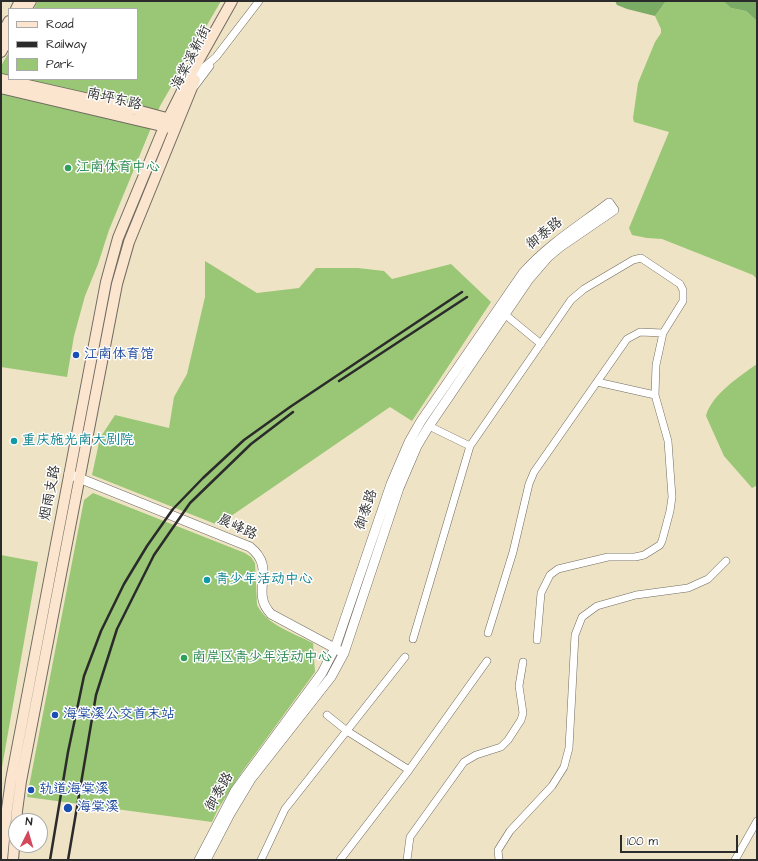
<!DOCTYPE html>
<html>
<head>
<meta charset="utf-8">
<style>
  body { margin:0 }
  #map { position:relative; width:758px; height:861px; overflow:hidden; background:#efe3c5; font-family:"Architects Daughter",sans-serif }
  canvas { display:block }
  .frame { position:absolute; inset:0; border:2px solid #2b2b2b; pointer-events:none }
  .legend { position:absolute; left:8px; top:8px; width:130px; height:72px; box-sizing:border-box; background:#fff; border:1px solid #aaa; margin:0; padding:5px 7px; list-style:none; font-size:12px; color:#2b2b2b }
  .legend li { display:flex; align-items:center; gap:8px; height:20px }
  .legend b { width:20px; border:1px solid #aaa }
  .north { position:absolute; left:8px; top:813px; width:40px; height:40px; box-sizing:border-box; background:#fff; border:1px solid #aaa; border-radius:50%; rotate:5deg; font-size:11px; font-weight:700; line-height:16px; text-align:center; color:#2b2b2b }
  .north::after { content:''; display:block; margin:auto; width:14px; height:18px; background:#d1495b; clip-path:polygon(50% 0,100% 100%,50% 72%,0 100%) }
  .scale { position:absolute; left:620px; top:835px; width:118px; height:18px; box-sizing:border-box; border:2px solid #2b2b2b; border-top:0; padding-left:5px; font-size:12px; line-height:14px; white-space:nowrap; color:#2b2b2b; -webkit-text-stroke:3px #fff; paint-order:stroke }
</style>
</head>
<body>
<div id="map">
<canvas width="758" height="861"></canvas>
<div class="frame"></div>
<ul class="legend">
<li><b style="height:5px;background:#fce5cf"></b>Road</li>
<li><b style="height:5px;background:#2b2b2b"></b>Railway</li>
<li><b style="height:11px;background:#99c775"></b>Park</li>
</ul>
<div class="north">N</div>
<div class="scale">100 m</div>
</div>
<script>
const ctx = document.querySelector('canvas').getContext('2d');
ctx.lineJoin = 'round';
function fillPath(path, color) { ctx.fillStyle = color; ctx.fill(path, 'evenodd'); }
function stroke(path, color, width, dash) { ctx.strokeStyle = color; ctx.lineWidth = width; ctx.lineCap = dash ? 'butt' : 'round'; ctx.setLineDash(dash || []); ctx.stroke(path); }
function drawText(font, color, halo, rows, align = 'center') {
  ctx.font = font + ' "Architects Daughter","LXGW WenKai TC",sans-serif'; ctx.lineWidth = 3; ctx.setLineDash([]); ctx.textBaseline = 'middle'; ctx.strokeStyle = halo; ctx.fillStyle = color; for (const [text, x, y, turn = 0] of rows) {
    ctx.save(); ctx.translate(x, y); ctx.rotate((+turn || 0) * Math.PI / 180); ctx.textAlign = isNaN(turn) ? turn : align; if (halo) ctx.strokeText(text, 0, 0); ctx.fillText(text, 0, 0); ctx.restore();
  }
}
fillPath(new Path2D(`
  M38,1H221L160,106L109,230L98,264L85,296L74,336L67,377L1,367V66L9,52V79H137V9H34Z
  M666,1H723L731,8L746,11L757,21V279L753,275L662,239L647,238L632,235L629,228L669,132L634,122L633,118L638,83L655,42L661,33V29L655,16Z
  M205,261L257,293L299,288L316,268H358L384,271L392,279L451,264L491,302L412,421L390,407L218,525L92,475L100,438L115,415L169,428L174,397L187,374L205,297Z
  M757,364V487L756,486L752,488L724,456L706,416C711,395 740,376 757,364Z
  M93,493L245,553L251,557L255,563L257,605C267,625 293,633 313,643L315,672L242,772L218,809L212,822L27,797L84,500Z
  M1,555L38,562L1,773Z`), '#99c775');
fillPath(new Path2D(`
  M615,1H666L655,16L627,9L617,5Z
  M723,1H757V21L746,11L731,8Z`), '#7aac66');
const minor = new Path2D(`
  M191,78L216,57L259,1
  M195,86L210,66
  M502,312L541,344
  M597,382L655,395
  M429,426L470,446
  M488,633L513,552L529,484L534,472L627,339L640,332L663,333
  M413,639L470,446L571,300L584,289L633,260L641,258L680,284L683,290V301L663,333L656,365L655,395L668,441L672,497L670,511L662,541L660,545L644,555L635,557H608L558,569L550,575L541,593L537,640
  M327,715L347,731L409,770
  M261,860L285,809L405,657
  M340,860L409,770L487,661
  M407,860L410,837L464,762L476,755L501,747L508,740L521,720L523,713L519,686L523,662
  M499,860L498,850L510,831L552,786L564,767L569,748L575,635L582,617L597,606L636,595L688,588L708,579L726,561
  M735,860L757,821`);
const tertiary = new Path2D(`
  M69,474L250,547C278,569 249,591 271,614L340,651
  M199,860L235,791L322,673L335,648L391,484L409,442L421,421L523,273C549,244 579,226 609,203L614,210L560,247L548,257L529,279L429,426L417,446L399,488L344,653L331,677L251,779L230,814L206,860`);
const secondary = new Path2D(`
  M16,9L20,1
  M26,9L31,1
  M1,35L9,21
  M1,52L9,38
  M1,79L133,109L174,120
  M1,88L170,128
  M2,860L7,809L11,780L106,282L118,238L164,127L187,81L232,1
  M13,860L17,811L21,781L117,284L129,242L195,80`);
stroke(minor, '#706b61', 8);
stroke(tertiary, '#706b61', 10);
stroke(secondary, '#706b61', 12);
stroke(minor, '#fff', 7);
stroke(tertiary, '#fff', 9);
stroke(secondary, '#fce5cf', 10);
stroke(new Path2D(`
  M339,381L467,297
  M50,860L68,752L84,676L101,631L124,584L147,546L173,509L203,478L244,440L290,407L462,292
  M68,860L96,695L117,629L154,555L190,503L251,444L293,412`), '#2b2b2b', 2.5);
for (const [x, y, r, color] of [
  [68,168,4,"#2e9e5b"],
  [76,355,4,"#1a4fb4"],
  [14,441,4,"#0f9aa8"],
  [207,580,4,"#0f9aa8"],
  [184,658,4,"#2e9e5b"],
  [55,715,4,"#1a4fb4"],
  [31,790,4,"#1a4fb4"],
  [68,808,5,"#1a4fb4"]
]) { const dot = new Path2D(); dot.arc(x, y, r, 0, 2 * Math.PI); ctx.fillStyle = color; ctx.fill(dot); stroke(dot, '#fff', 1.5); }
drawText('14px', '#2b2b2b', '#fff', [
  ["海棠溪新街",192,58,-63],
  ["南坪东路",114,100,13],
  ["御泰路",545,234,-39],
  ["烟雨支路",51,493,-79],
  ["御泰路",367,510,-71],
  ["晨峰路",237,528,25],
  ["御泰路",220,792,-60]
]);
drawText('14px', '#27864d', '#fff', [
  ["江南体育中心",76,168],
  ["南岸区青少年活动中心",192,658]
], 'left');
drawText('14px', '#164399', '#fff', [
  ["江南体育馆",84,355],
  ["海棠溪公交首末站",63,715],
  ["轨道海棠溪",39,790],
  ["海棠溪",77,808]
], 'left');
drawText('14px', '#0d838f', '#fff', [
  ["重庆施光南大剧院",22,441],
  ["青少年活动中心",215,580]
], 'left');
</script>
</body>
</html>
